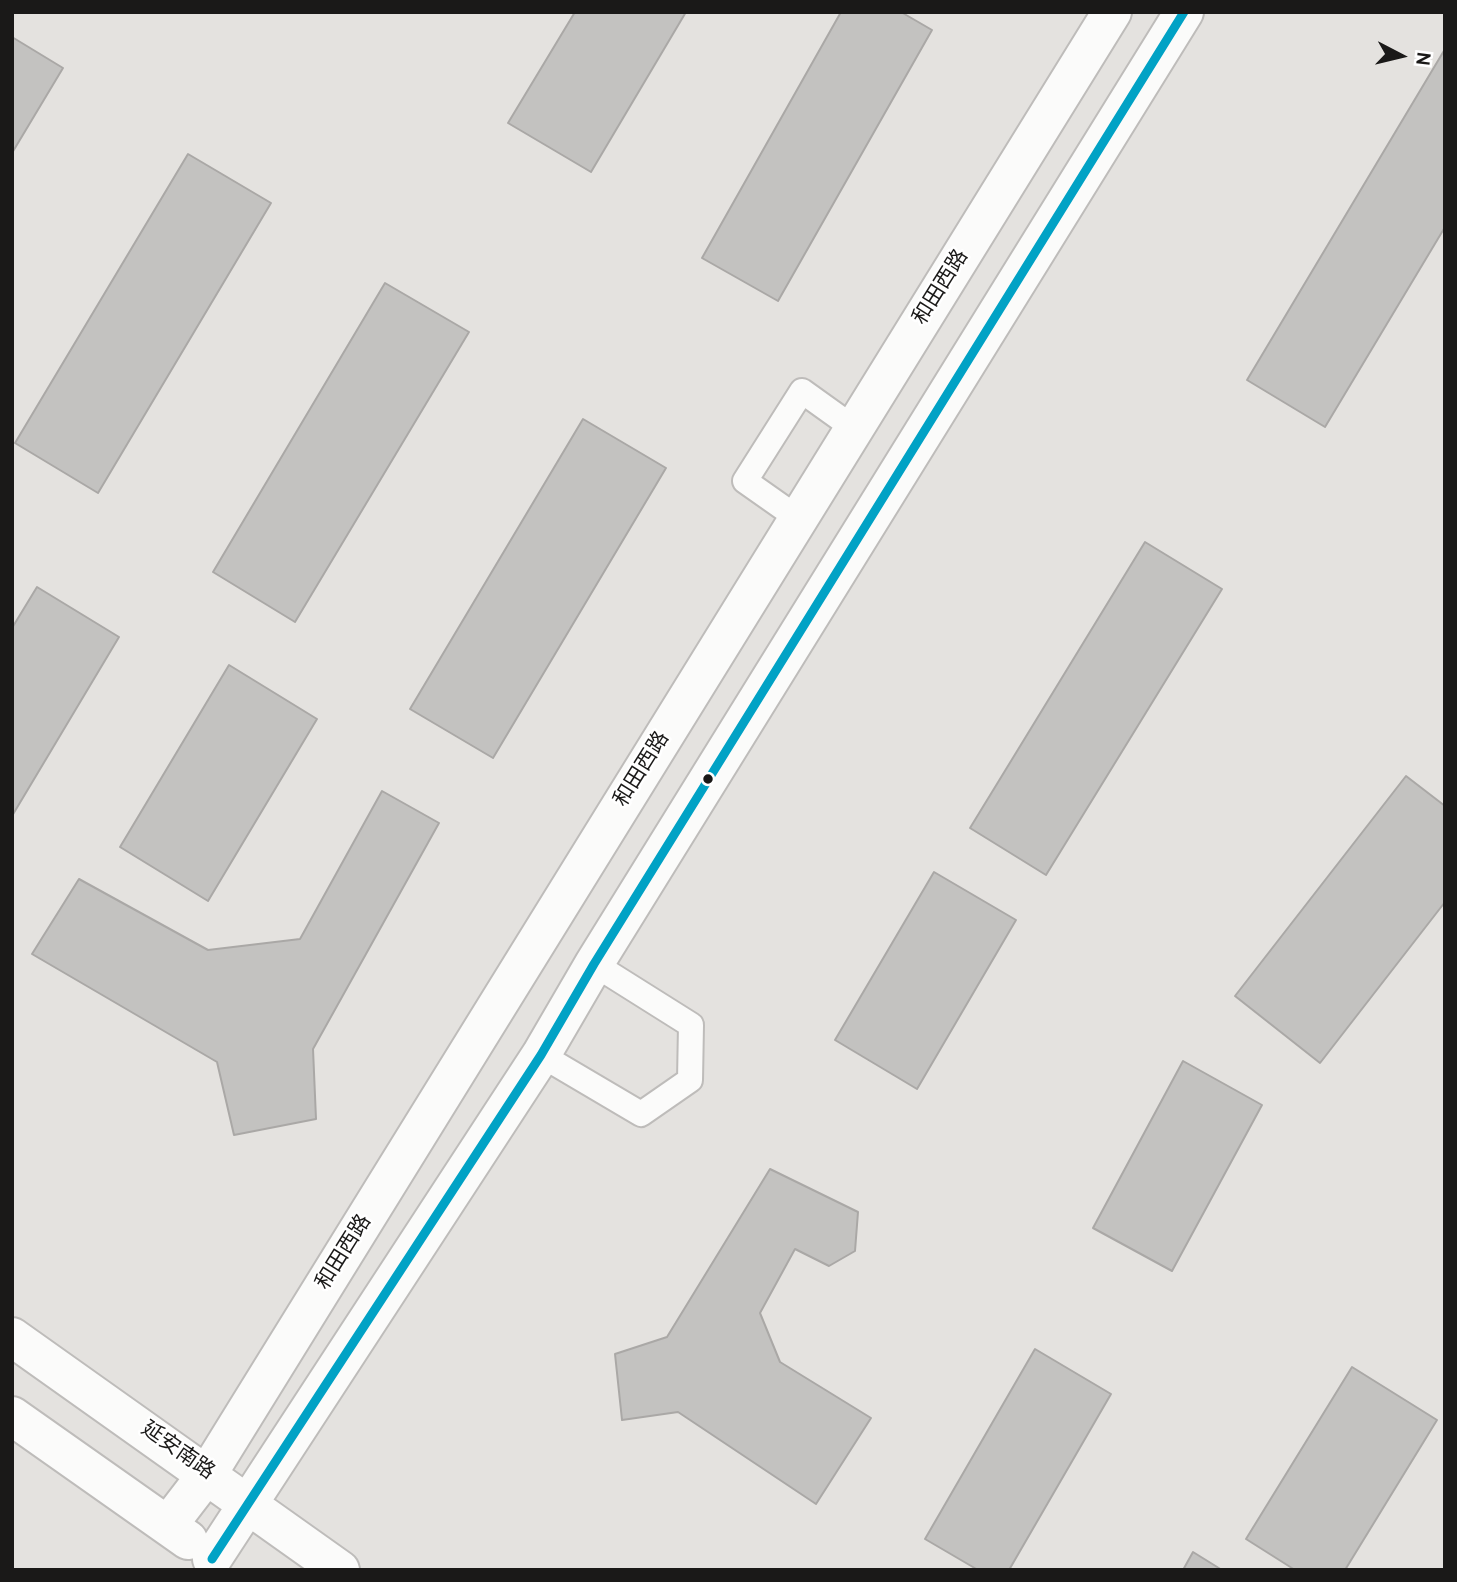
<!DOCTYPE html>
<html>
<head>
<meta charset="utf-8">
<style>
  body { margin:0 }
  #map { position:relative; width:1457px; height:1582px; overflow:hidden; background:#e4e2df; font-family:Overpass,sans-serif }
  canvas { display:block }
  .frame { position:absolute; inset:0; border:14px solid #1a1918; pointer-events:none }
  .north { position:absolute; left:1366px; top:21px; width:70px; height:70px; -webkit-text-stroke:5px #fff; paint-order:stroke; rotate:97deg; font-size:19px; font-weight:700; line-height:28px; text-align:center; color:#1a1918 }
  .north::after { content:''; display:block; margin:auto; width:24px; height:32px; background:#1a1918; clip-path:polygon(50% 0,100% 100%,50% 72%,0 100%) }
</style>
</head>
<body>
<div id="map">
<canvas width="1457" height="1582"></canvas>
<div class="frame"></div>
<div class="north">N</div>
</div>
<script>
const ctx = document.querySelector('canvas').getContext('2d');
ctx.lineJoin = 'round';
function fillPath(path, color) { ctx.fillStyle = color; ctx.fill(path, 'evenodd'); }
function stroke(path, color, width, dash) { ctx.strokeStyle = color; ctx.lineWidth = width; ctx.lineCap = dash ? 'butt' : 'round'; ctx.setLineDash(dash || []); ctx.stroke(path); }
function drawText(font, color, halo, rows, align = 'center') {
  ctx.font = font + ' Overpass,"Noto Sans SC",sans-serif'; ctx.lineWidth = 5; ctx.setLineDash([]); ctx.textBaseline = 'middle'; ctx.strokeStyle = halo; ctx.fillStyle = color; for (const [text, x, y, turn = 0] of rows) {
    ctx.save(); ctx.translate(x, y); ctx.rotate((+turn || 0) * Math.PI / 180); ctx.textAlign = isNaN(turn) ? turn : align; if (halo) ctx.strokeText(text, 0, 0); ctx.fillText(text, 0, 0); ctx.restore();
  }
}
const building = new Path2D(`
  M575,12H686L591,172L508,123Z
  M841,12H901L932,30L778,301L702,258Z
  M12,37L63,68L12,153Z
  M1445,49V227L1325,427L1247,380Z
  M188,154L271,203L98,493L15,443Z
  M385,283L469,332L295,622L213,572Z
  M583,419L666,468L493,758L410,709Z
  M1145,542L1222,589L1046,875L970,828Z
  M37,587L119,637L12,816V628Z
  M229,665L317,719L208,901L120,847Z
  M1406,776L1445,806V902L1320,1063L1235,996Z
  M382,791L439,823L313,1049L316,1119L234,1135L217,1062L32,954L79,879L208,950L300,939Z
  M934,872L1016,920L917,1089L835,1040Z
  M1183,1061L1262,1105L1172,1271L1093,1228Z
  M770,1169L858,1212L855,1251L829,1266L795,1249L760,1313L780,1362L871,1418L816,1504L678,1412L622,1420L615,1354L667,1337Z
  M1035,1349L1111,1394L1009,1570H978L925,1539Z
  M1352,1367L1437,1420L1345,1570H1295L1246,1539Z
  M1193,1552L1222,1570H1183Z`);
fillPath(building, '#c3c2c0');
stroke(building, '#aaa8a6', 2);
const service = new Path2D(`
  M799,519L745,481L802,391L855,429
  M541,1055L641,1114L690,1080L691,1025L594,964`);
const secondary = new Path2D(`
  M12,1337L340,1570
  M12,1416L188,1540
  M168,1525L208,1473L1112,12
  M212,1559L541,1055L594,964L1184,12`);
stroke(service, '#bebcba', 28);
stroke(secondary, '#bebcba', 42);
stroke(service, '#fbfbfa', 24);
stroke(secondary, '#fbfbfa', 38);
stroke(new Path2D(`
  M212,1559L541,1055L594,964L1184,12`), '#01a2c5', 9);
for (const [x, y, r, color] of [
  [708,779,6,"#1a1918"]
]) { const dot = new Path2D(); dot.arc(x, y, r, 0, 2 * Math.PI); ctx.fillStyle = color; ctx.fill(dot); stroke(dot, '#fff', 2.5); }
drawText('21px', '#1a1918', '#fff', [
  ["和田西路",942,288,-58],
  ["和田西路",643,770,-58],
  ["和田西路",345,1253,-58],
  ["延安南路",177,1452,35]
]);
</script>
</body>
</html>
